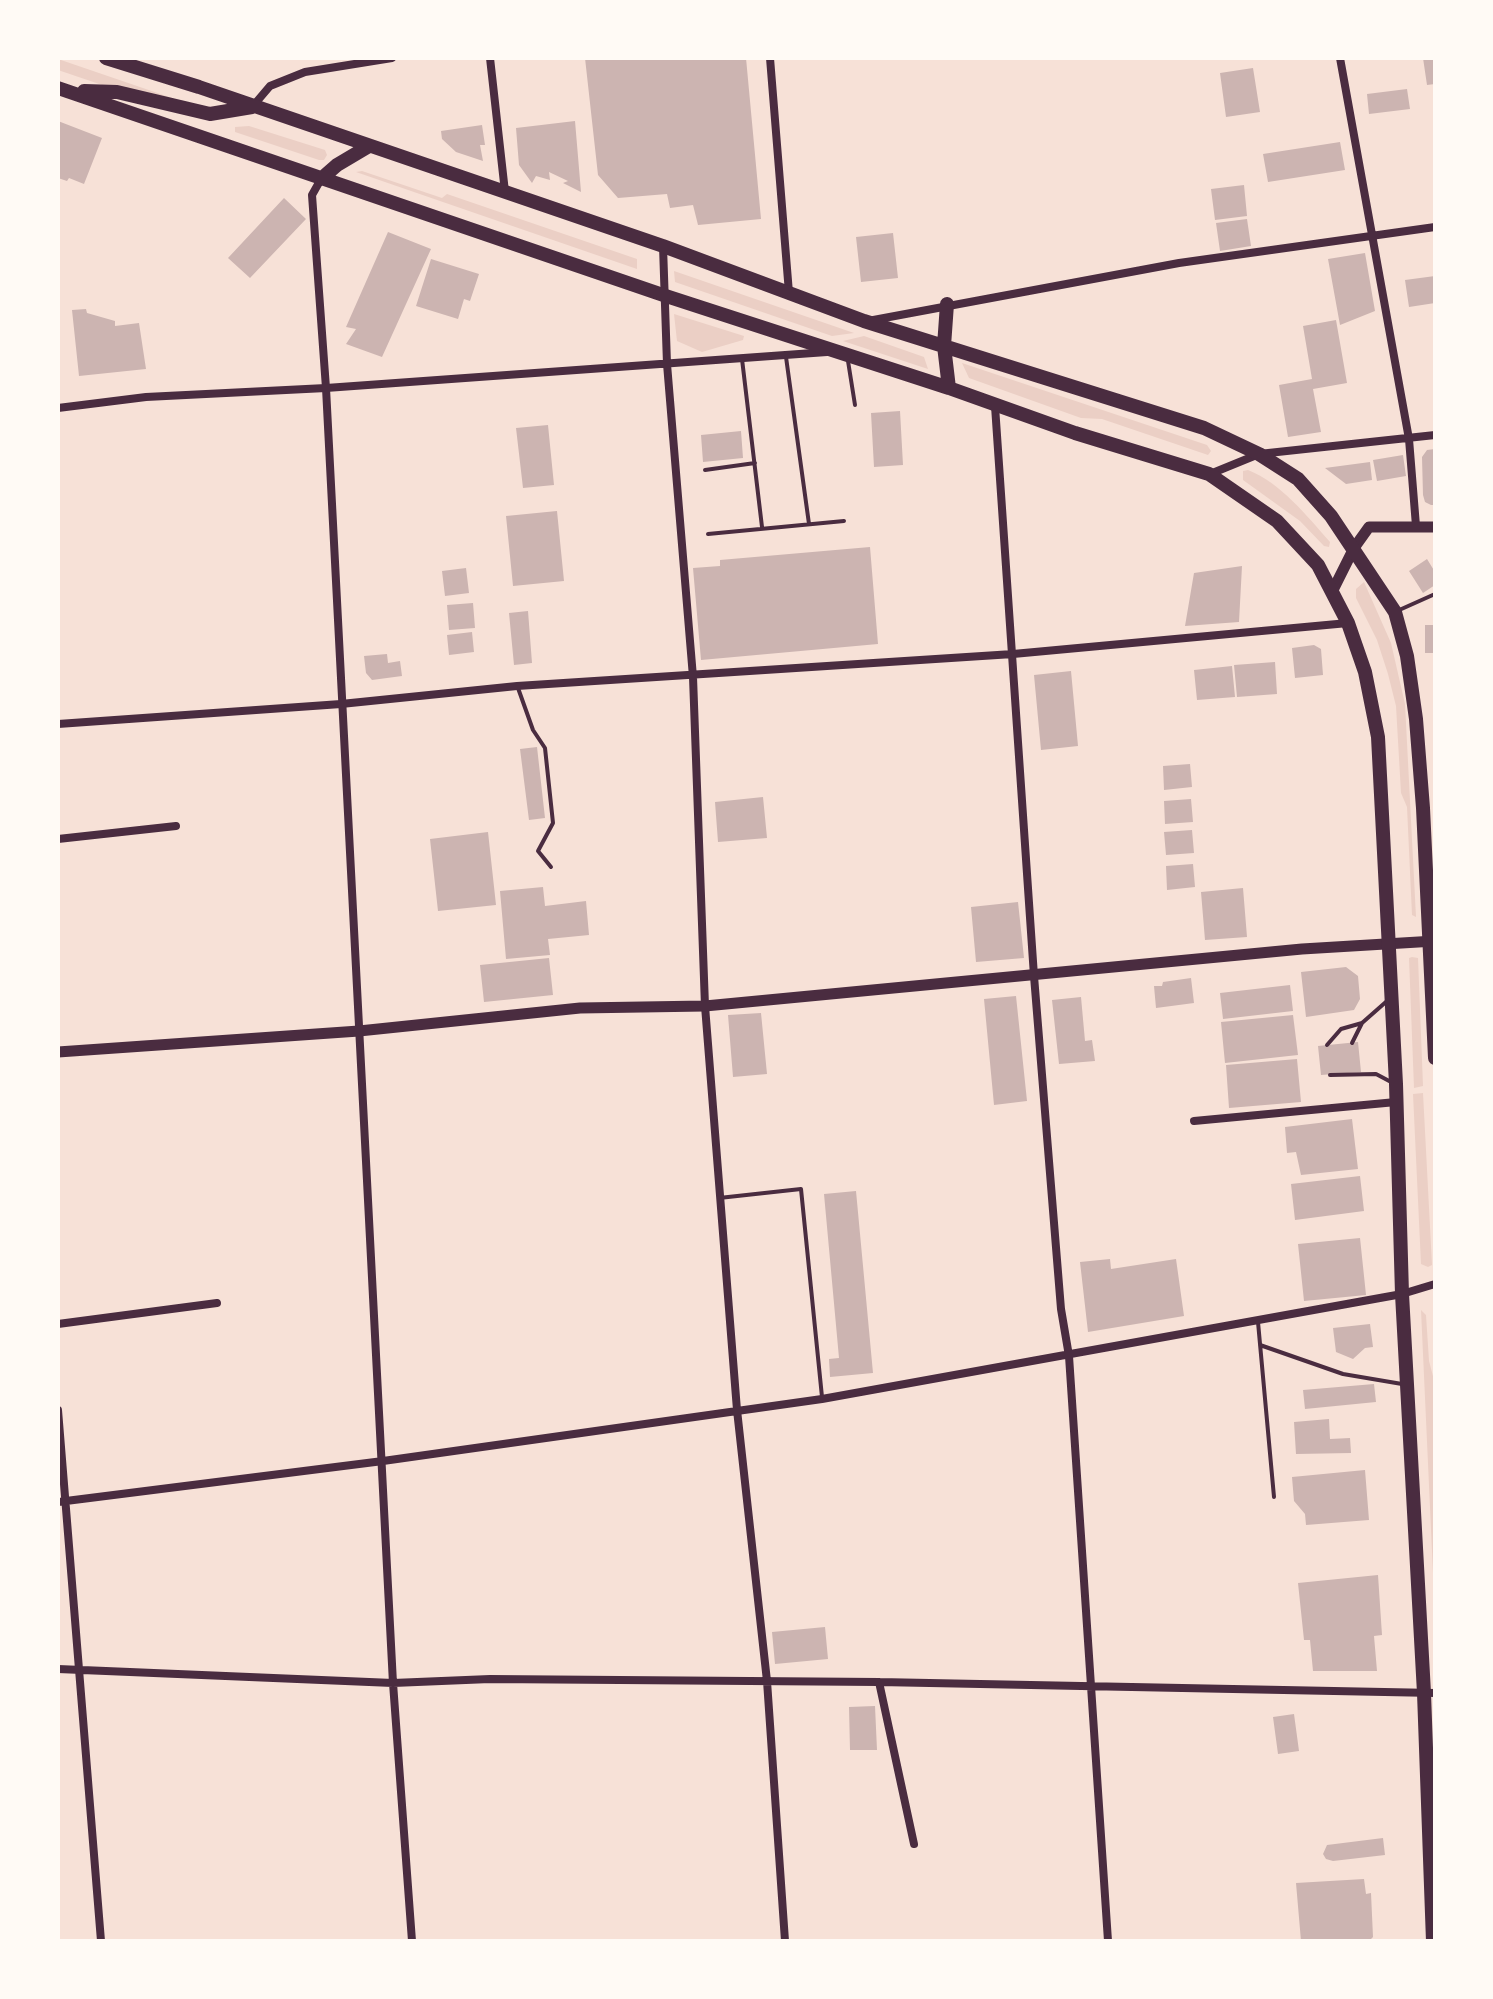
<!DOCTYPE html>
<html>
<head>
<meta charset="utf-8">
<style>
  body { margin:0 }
  #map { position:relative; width:1493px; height:1999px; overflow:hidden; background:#f7e1d7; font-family:Poppins,sans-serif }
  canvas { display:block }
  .frame { position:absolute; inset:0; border:60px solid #fffaf5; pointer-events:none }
</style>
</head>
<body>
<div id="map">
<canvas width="1493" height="1999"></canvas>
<div class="frame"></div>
</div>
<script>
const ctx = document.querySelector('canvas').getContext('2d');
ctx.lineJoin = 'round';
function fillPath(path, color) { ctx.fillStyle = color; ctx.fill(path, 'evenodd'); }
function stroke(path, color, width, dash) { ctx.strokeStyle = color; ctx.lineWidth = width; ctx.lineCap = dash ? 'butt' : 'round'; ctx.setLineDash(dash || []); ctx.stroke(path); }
fillPath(new Path2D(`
  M58,59L216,113L108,87L58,70Z
  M249,126L325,150L327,155L324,160H319L235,132V127Z
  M362,171L442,198L447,194L637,259V269L356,172Z
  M674,271L854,333L832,336L675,282Z
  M674,314L744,336L743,340L702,352L677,341Z
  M864,336L924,357L928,369L843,341Z
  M962,363L1207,445L1211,451L1208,455L1102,419L1081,418L969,378Z
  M1248,470C1281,483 1307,516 1330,542L1329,547L1324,546L1300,521L1243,480V471Z
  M1364,582L1391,643L1405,704L1416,917L1412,915L1407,807L1401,793L1396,706L1388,674L1377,640L1356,598V589Z
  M1412,957L1418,958L1423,1086L1414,1088L1409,958Z
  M1423,1093L1432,1265L1428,1267L1421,1264L1413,1094Z
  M1421,1310L1426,1315L1429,1361L1434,1380V1595Z`), '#ebcfc5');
fillPath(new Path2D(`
  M585,58H746L761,219L698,225L693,205L670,208L667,194L618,198L598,175Z
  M1423,58H1435V84L1427,85Z
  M1253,68L1260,112L1226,117L1220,73Z
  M1407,89L1410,109L1369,114L1367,94Z
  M58,121L102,138L84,184L69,178L67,181L58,178Z
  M575,121L581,192L563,183L568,181L549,172L550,180L536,176L532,183L519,165L516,128Z
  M482,125L485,145H480L483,161L456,152L442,139L441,131Z
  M1340,142L1345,170L1268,182L1263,154Z
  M1244,185L1247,216L1215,220L1211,189Z
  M284,198L306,219L250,278L228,258Z
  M1247,219L1251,246L1220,251L1216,223Z
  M388,232L431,249L382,357L346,344L356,329L346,327Z
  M893,233L898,278L861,282L856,237Z
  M1365,253L1375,311L1340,325L1328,259Z
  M431,259L479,274L470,301L464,299L458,319L416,306Z
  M1435,276V303L1409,307L1405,280Z
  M86,309L87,313L115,321V326L139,323L146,369L79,376L72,310Z
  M1336,320L1347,383L1313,389L1321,432L1288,437L1279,385L1312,379L1303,326Z
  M900,411L903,465L874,467L871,413Z
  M548,425L554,485L523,488L516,428Z
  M741,431L743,458L703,462L701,435Z
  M1435,449V505H1431L1425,502L1423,495L1422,457L1427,450Z
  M1403,455L1406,476L1377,481L1373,460Z
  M1370,462L1372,480L1346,484L1325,468Z
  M557,511L564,581L513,586L506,516Z
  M870,547L878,644L701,660L693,568L720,566V560Z
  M1427,559L1435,572V585L1423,593L1409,571Z
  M1242,566L1239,622L1185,626L1194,573Z
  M466,568L469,593L445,596L442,571Z
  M473,603L475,628L449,630L447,605Z
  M528,611L532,663L514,665L509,613Z
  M1425,625H1435V653H1425Z
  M472,632L474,652L449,655L447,635Z
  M1314,645L1321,649L1323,675L1295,678L1292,648Z
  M387,654L388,663L400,661L402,676L372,680L366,673L364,656Z
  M1275,662L1277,694L1237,697L1234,665Z
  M1232,666L1235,697L1197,700L1194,670Z
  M1071,671L1078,746L1041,750L1034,675Z
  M537,747L545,818L529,820L520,749Z
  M1190,764L1192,787L1164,790L1163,766Z
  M763,797L767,838L718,842L715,802Z
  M1191,799L1193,822L1165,824L1164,801Z
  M1192,830L1194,853L1166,855L1164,832Z
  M488,832L496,905L438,911L430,839Z
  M1193,864L1195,887L1167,890L1166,866Z
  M543,887L545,906L586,901L589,935L548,939L550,955L506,959L500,891Z
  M1243,888L1247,937L1205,940L1201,892Z
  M1018,902L1024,958L976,962L971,907Z
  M549,958L553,995L484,1002L480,965Z
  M1346,967L1358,976L1360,999L1354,1010L1306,1017L1301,972Z
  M1191,978L1194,1003L1156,1008L1154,986H1162L1163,982Z
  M1290,985L1293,1011L1223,1019L1220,993Z
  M1016,996L1027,1101L994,1105L984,999Z
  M1081,997L1085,1041L1092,1040L1095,1061L1059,1064L1052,1000Z
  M761,1013L767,1074L733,1077L728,1015Z
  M1293,1015L1298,1055L1225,1063L1221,1022Z
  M1358,1042L1361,1072L1321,1075L1318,1046Z
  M1297,1059L1301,1102L1229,1108L1226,1065Z
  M1352,1119L1358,1169L1301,1175L1296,1152L1287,1153L1285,1127Z
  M1360,1176L1364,1211L1295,1220L1291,1184Z
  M856,1191L873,1373L830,1377L829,1359L839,1358L824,1194Z
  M1360,1238L1366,1295L1304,1301L1298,1244Z
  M1110,1259L1111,1269L1176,1259L1184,1316L1088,1332L1080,1262Z
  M1370,1324L1373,1347L1365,1348L1353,1359L1336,1352L1333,1328Z
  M1374,1384L1376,1402L1305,1409L1303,1390Z
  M1329,1419L1330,1439L1350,1438L1351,1453L1296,1454L1294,1422Z
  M1365,1470L1369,1520L1306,1525L1305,1514L1294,1501L1292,1477Z
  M1378,1575L1382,1635L1374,1636L1377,1671H1313L1310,1640H1304L1298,1583Z
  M825,1627L828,1659L775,1664L772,1632Z
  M875,1706L877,1750H850L849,1707Z
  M1294,1714L1299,1751L1278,1754L1273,1717Z
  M1383,1838L1385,1855L1333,1861L1326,1859L1323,1854L1327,1845Z
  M1364,1879L1366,1894L1371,1893L1373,1937L1369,1941H1301L1296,1883Z`), '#ccb4b1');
stroke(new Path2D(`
  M786,357L809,524
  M742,359L762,527
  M848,361L855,405
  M705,470L755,463
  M708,534L844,521
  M1397,611L1435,594
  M518,688L533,730L545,748L553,823L538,851L551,867
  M1352,1043L1362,1023L1387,1001
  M1327,1045L1341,1029L1362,1023
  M1330,1075L1376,1074L1393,1083
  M719,1198L801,1189L822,1397
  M1258,1322L1274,1497
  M1260,1345L1343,1374L1402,1384`), '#4a2c40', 4);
stroke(new Path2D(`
  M490,58L505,192
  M770,58L789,293
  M1340,58L1409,439L1416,526
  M253,106L270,86L305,72L392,58
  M321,179L312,195L326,388L393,1683L412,1941
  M663,246L667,364L693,677L705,1006L737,1410L767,1681L785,1941
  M868,321L1179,263L1435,227
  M995,406L1034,976L1061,1309L1069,1356L1108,1941
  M58,408L146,397L326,388L827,352
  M1210,474L1259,454L1435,435
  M58,724L341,704L517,686L1013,654L1348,623
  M58,839L176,826
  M1194,1121L1396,1102
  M58,1324L217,1303
  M58,1410L101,1941
  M58,1502L383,1461L822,1399L1402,1294L1435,1284
  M58,1669L393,1683L490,1679L879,1682L1435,1693
  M879,1682L914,1844`), '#4a2c40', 8);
stroke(new Path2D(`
  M1333,590L1354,548L1369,527H1435
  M58,1052L359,1031L580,1008L705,1006L1302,949L1435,941`), '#4a2c40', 11);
stroke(new Path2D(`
  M106,58L199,87L663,246L864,321L1204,428L1259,454L1298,479L1331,516L1395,612L1407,656L1416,719L1423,808L1435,1058
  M58,88L666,296L949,388L1075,433L1209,474L1277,521L1318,565L1348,623L1365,672L1378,737L1396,1084L1402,1294L1424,1693L1433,1941
  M84,91L117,92L210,114L252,107
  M321,179L337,165L369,146
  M947,304L944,346L949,388`), '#4a2c40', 14);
</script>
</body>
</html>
